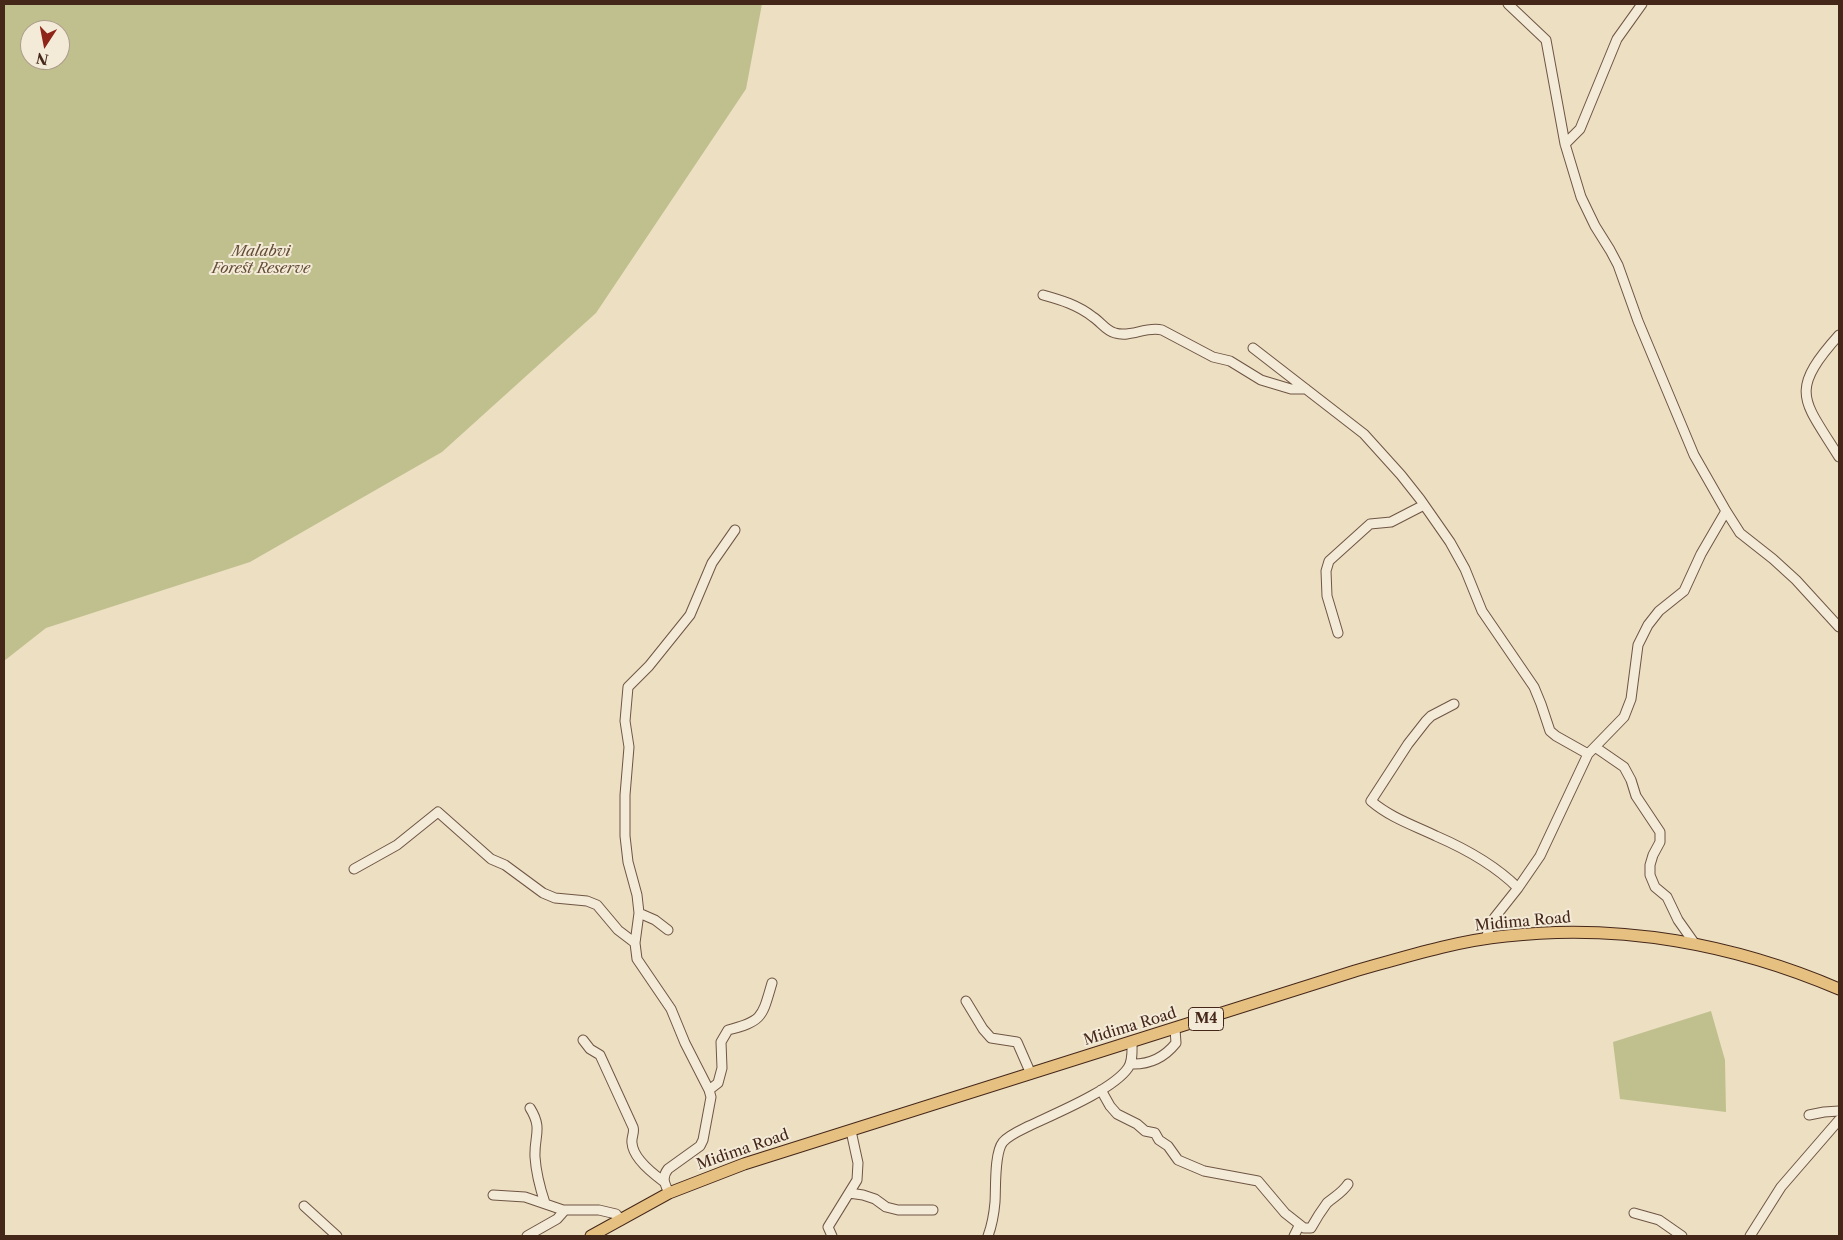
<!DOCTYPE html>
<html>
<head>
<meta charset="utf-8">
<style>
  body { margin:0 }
  #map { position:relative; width:1843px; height:1240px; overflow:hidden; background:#eddfc2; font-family:"Libre Caslon Text",serif }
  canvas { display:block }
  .frame { position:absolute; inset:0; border:5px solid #45271a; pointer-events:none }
  .north { position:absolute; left:20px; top:20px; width:50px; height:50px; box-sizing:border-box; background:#f3ead7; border:1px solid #ad9c8b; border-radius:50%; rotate:191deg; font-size:14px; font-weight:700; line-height:20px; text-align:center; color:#45271a }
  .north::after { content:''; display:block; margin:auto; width:18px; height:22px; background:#8f2418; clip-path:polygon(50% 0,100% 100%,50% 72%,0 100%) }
</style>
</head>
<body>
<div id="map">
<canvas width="1843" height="1240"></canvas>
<div class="frame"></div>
<div class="north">N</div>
</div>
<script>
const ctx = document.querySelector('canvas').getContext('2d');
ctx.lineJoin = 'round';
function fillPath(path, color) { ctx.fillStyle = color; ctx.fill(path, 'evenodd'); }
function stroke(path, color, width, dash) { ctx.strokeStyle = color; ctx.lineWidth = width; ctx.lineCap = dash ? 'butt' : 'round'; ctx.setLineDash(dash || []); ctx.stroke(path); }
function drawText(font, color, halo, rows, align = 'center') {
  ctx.font = font + ' "Libre Caslon Text",serif'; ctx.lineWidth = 4; ctx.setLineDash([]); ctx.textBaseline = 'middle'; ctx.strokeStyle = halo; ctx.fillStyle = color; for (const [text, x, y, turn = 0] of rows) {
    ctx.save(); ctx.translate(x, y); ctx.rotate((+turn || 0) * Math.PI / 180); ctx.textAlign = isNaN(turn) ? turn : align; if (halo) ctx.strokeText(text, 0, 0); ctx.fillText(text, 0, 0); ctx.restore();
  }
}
fillPath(new Path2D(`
  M4,4H762L746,89L596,313L442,452L250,562L46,628L4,661ZM30,30H60V60H30Z
  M1711,1011L1725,1060L1726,1112L1620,1099L1613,1042Z`), '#c0c08e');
const minor = new Path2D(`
  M1508,4L1546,40L1565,144L1581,197L1595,226L1610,250L1618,265L1638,321L1694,455L1726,511L1740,533L1773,559L1796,580L1839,627
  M1565,144L1580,129L1617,39L1642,4
  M1043,295C1061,300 1078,305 1093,317C1101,322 1106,331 1115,333C1131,338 1145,326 1162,330L1213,357L1230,361L1261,380L1291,389H1306
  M1839,335C1788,392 1803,399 1839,457
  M1253,348L1364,434L1401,475L1420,499L1450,542L1465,569L1482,611L1534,687L1541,704L1550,731L1556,736L1588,754
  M1338,633L1327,596L1326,571L1329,561L1370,524L1391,522L1424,505
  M1454,704L1431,716L1426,721L1408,744L1371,801C1391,818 1413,825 1436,836C1466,849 1495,865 1518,888
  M1595,747L1624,767L1631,780L1636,796L1660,832V842L1653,855L1650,865V875L1655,887L1667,897L1678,920L1695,944
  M354,869L397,845L438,812L491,859L505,865L543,893L555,898L587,901L597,905L618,930L635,943
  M639,913L655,920L668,930
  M1486,939L1490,925L1495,917L1518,888L1540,856L1588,754L1624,717L1631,699L1638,645L1648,625L1659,611L1684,591L1701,554L1726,511
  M966,1001L983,1029L991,1038L1017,1042L1031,1074
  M583,1040L590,1049L600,1055L633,1127C635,1133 631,1137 632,1143C633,1158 652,1173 663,1181
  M1130,1064C1149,1065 1164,1058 1176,1043L1175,1029
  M709,1090L718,1083L722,1068L721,1042L728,1030C763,1021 762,1017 772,983
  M1101,1090L1110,1106L1117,1114L1137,1124L1145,1131L1155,1133L1159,1140L1168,1146L1178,1160L1204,1171L1258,1181L1285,1213L1304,1228H1311C1316,1219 1321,1211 1327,1203C1335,1196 1342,1193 1348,1184
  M530,1108C543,1129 534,1135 535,1157C536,1172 540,1188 545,1203
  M1809,1115L1824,1112L1839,1111
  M669,1193C665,1184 661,1178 668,1169L700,1146L703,1140L711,1097L709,1090L685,1043L671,1009L637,959L635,943L639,913L637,895L628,862L625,836V795L629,747L625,721L628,687L649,666L690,615L712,563L735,530
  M849,1193L863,1195L875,1199L886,1207L898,1210H933
  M493,1195L525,1197L563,1210H599L616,1214L621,1220
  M304,1206L337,1236
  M1634,1213L1659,1220L1682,1236
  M527,1236L557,1219L565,1210
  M832,1236L828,1227L857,1180L858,1163L851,1131
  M988,1236C992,1225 994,1214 995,1202C996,1188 994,1153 1003,1142C1009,1135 1021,1130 1029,1126C1054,1114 1113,1090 1128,1068C1133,1061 1132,1050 1132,1042
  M1294,1236L1299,1226
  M1750,1236L1781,1187L1839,1120`);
const major = new Path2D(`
  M591,1236L669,1193L744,1164L1355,971C1405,957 1455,941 1506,936C1620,923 1734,944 1839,989`);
stroke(minor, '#6f5544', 11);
stroke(major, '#45271a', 13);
stroke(minor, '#f3ead7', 9);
stroke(major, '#e6c081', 11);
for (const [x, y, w] of [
  [1206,1019,35]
]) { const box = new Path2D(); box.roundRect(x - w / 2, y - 11.5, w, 23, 4); ctx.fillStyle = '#f3ead7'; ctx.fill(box); stroke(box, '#45271a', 1); }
drawText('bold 14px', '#45271a', null, [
  ["M4",1206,1019]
]);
drawText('italic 15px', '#644d37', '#f3ead7', [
  ["Malabvi",261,252],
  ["Forest Reserve",261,269]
]);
drawText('15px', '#45271a', '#f3ead7', [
  ["Midima Road",1523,922,-5],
  ["Midima Road",1130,1027,-17],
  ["Midima Road",743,1150,-19]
]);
</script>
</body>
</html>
